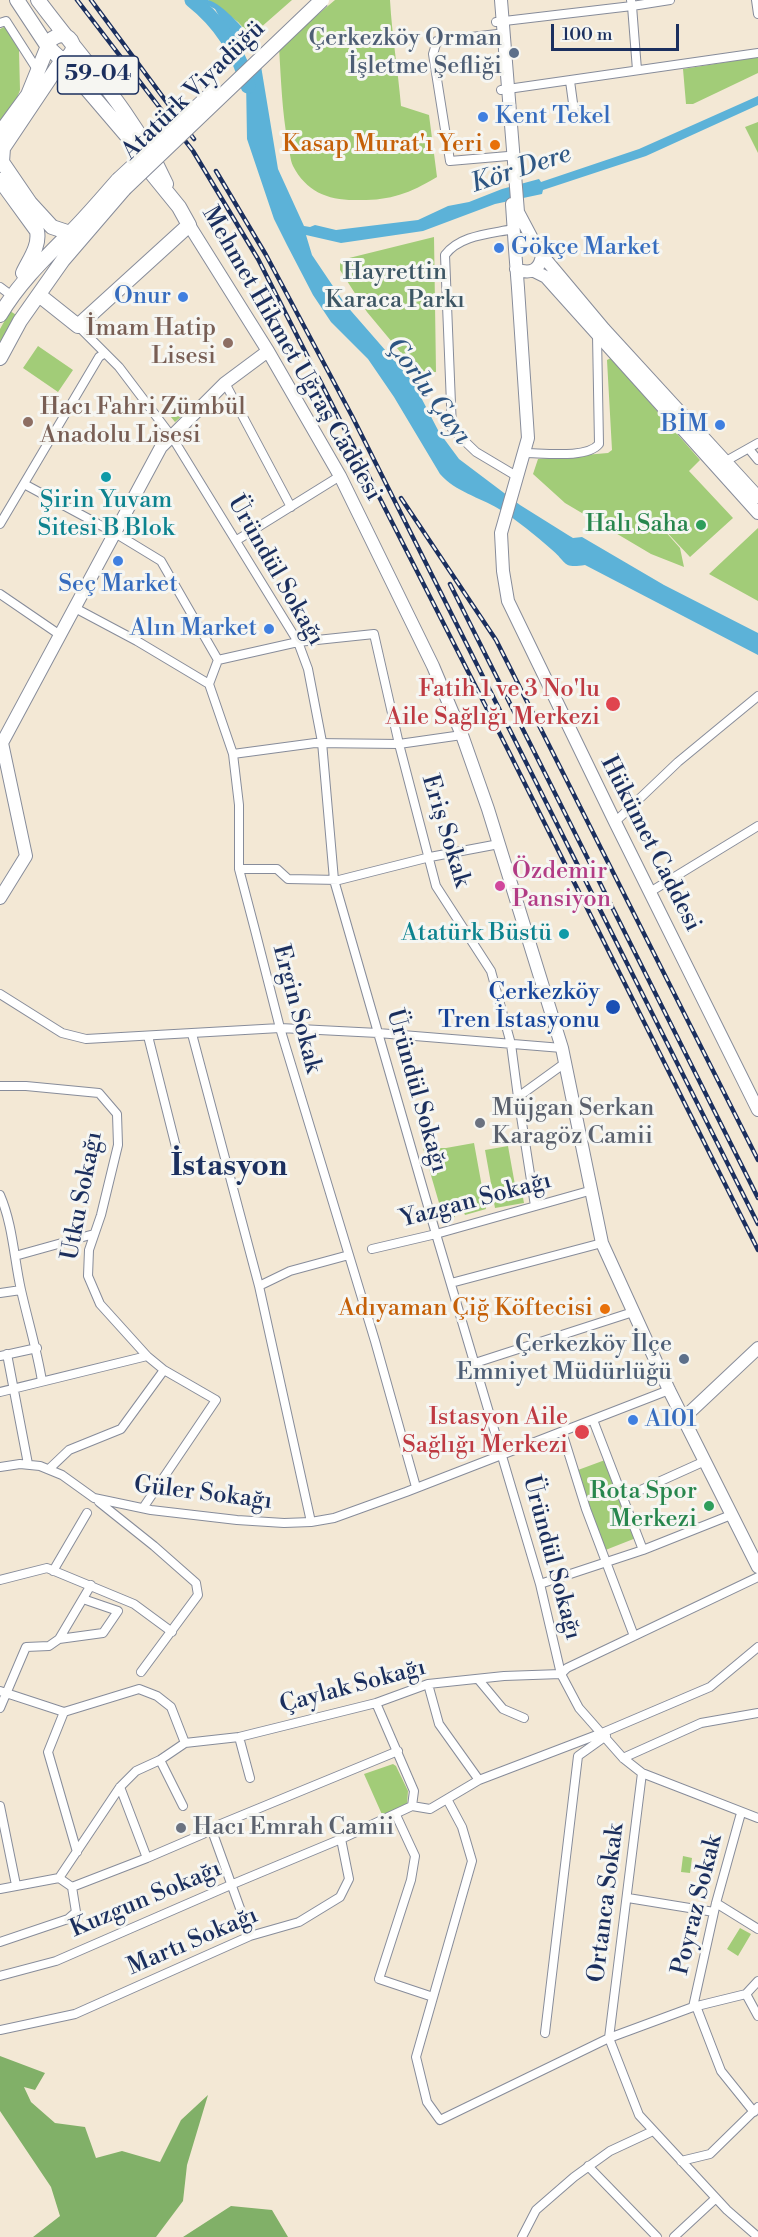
<!DOCTYPE html>
<html>
<head>
<meta charset="utf-8">
<style>
  body { margin:0 }
  #map { position:relative; width:758px; height:2237px; overflow:hidden; background:#f3e8d5; font-family:"Libre Bodoni",serif }
  canvas { display:block }
  .scale { position:absolute; left:551px; top:24px; width:128px; height:27px; box-sizing:border-box; border:3px solid #1b2f5e; border-top:0; padding-left:8px; font-size:18px; line-height:21px; white-space:nowrap; color:#1b2f5e; -webkit-text-stroke:4px #f6f6f2; paint-order:stroke }
</style>
</head>
<body>
<div id="map">
<canvas width="758" height="2237"></canvas>
<div class="scale">100 m</div>
</div>
<script>
const ctx = document.querySelector('canvas').getContext('2d');
ctx.lineJoin = 'round';
function fillPath(path, color) { ctx.fillStyle = color; ctx.fill(path, 'evenodd'); }
function stroke(path, color, width, dash) { ctx.strokeStyle = color; ctx.lineWidth = width; ctx.lineCap = dash ? 'butt' : 'round'; ctx.setLineDash(dash || []); ctx.stroke(path); }
function drawText(font, color, halo, rows, align = 'center') {
  ctx.font = font + ' "Libre Bodoni",serif'; ctx.lineWidth = 6; ctx.setLineDash([]); ctx.textBaseline = 'middle'; ctx.strokeStyle = halo; ctx.fillStyle = color; for (const [text, x, y, turn = 0] of rows) {
    ctx.save(); ctx.translate(x, y); ctx.rotate((+turn || 0) * Math.PI / 180); ctx.textAlign = isNaN(turn) ? turn : align; if (halo) ctx.strokeText(text, 0, 0); ctx.fillText(text, 0, 0); ctx.restore();
  }
}
fillPath(new Path2D(`
  M208,0H292L251,36L238,22Z
  M335,0H390C392,36 398,70 401,106L429,115L437,177C407,195 388,201 354,200C327,200 306,191 293,166C290,160 290,151 288,144C282,112 281,79 279,47Z
  M6,26L19,50L20,90L15,103L0,124V29Z
  M758,57V73L693,104H686L683,69Z
  M758,122V153L745,127Z
  M434,237L436,372H417L367,312L340,270V263L345,259Z
  M10,311L21,318L0,355V329Z
  M38,346L73,370L58,392L23,368Z
  M611,358L700,460L689,471L733,518L690,557L646,510L680,548L684,567L651,554L565,503L533,474L538,459L608,453L612,450L607,360Z
  M181,398L190,409L175,422L166,411Z
  M758,528V601L709,574Z
  M474,1143L486,1209L465,1215L463,1210L454,1212L455,1217L444,1220L423,1148H446Z
  M508,1146L515,1185L492,1189L485,1150Z
  M521,1187L524,1203L495,1208L492,1192Z
  M605,1460L636,1538L603,1551L578,1470Z
  M393,1764L396,1766L408,1791L407,1804L384,1819L364,1774Z
  M683,1856L692,1858L690,1873L681,1872Z
  M740,1928L751,1934L738,1956L727,1949Z`), '#a2cc78');
fillPath(new Path2D(`
  M0,2056L45,2073L35,2090L24,2087L31,2102L55,2123L85,2127L96,2158L122,2151L160,2162L181,2120L208,2095L187,2165L183,2201L156,2237H33L60,2216L51,2187L0,2111Z
  M231,2206L272,2210L288,2237H183Z`), '#81b068');
fillPath(new Path2D(`
  M198,0C202,0 205,0 208,0C223,4 249,33 256,46L241,55L215,9Z
  M261,66L278,169L304,226L310,227L315,225L336,230L418,220L448,206L469,202L502,189L539,179L541,182L639,149L758,96V105L646,156L543,190L542,194L495,204L423,231L341,243L306,235L312,255L345,304L413,382L439,432L459,459L520,505L568,535L573,538L582,537L664,585L758,633V655L585,565C562,569 567,562 551,549C535,535 518,521 499,509C479,497 456,492 440,474L394,397L368,359L331,322L313,295L287,245L274,219L247,139L246,79Z`), '#5cb2d8');
stroke(new Path2D(`
  M192,0C220,22 239,52 248,86`), '#5cb2d8', 15);
const street = new Path2D(`
  M756,0L758,14
  M496,22L632,6L631,0
  M0,23L6,21L38,71
  M497,34L437,41L433,54L450,161L508,156
  M637,70L632,6L670,0
  M570,81L575,118
  M501,90L758,53
  M513,229C490,234 460,235 445,255L452,429L476,452L518,477
  M0,287L12,296
  M78,326L119,367L172,437L298,642L308,669L322,742L334,880L436,1234L540,1584L561,1674L579,1708L623,1758L642,1773L758,1818
  M225,383L291,507
  M749,449L758,460
  M524,453C543,453 587,459 599,444L597,335
  M726,461L758,443
  M24,484L115,533L161,561L218,660
  M0,524L99,357L105,353
  M237,540L340,476
  M0,594L60,635
  M75,608L137,641L209,684L233,754L239,805V869L255,930L280,1028L375,1341L416,1487
  M218,660L298,642L374,634L399,744L436,886L491,971L511,1044L518,1097L535,1206
  M209,684L218,660
  M233,754L315,743L399,744L462,735
  M615,822L678,762L758,696
  M239,869H277L288,879L339,880L430,857L499,844
  M650,892L758,826
  M0,994L62,1033L86,1039L280,1028L378,1033L562,1048
  M192,1034L259,1286L311,1522
  M148,1036L177,1151
  M0,1086H26L99,1093L117,1114L118,1145L101,1215L89,1250L88,1276L100,1304L147,1356L164,1370L121,1429L69,1450L49,1469
  M518,1097L565,1063
  M0,1195C13,1225 14,1259 21,1290C28,1321 37,1350 42,1381
  M372,1249L436,1234L589,1191
  M15,1256L94,1234
  M451,1283L602,1243
  M259,1286L290,1271L349,1255
  M0,1293L21,1290
  M7,1354L28,1464
  M0,1356L37,1348
  M475,1363L633,1312
  M0,1392L147,1356
  M593,1420L643,1550
  M562,1432L586,1509L634,1636
  M0,1467L20,1464L40,1466L62,1475L94,1498L151,1510L237,1520L284,1523L311,1522L334,1518L406,1492L669,1390
  M623,1498L705,1461
  M99,1502L154,1546L196,1583L198,1595L141,1672
  M143,1508L216,1400L164,1370
  M53,1571L87,1513
  M0,1580L47,1568L134,1604L172,1632
  M540,1584L643,1550L731,1515
  M59,1639L91,1585
  M478,1679L503,1709L524,1718
  M428,1684L439,1724L479,1780
  M0,1691L64,1712
  M376,1703L414,1791L412,1806
  M0,1708L26,1647L49,1646L59,1639L103,1633L118,1611L83,1599
  M239,1737L250,1778
  M623,1758L701,1723L758,1713
  M160,1760L183,1806
  M642,1773L609,2038L639,2115L727,2210L758,2237
  M120,1787L147,1858
  M447,1799L462,1827L472,1861L416,2057L427,2102L440,2120L609,2038L693,2007L746,1994L758,1981
  M0,1806L16,1885
  M396,1815L415,1856L411,1880L379,1979L433,1997
  M211,1828L250,1936
  M77,1852L48,1752L64,1712L139,1689L157,1696L171,1707L185,1743
  M59,1878L72,1887L147,1858L203,1834L211,1828L398,1751
  M0,1889L59,1878L120,1787L136,1771L160,1760L185,1743L239,1737L376,1703L428,1684L504,1676L561,1674L567,1668L758,1577
  M628,1898L714,1912
  M716,1903L758,1929
  M0,1942L68,1919L76,1912L72,1887
  M0,1976L56,1961L233,1884L341,1839L412,1806L430,1809L479,1780L602,1733L710,1687L758,1647
  M746,1994L758,2016
  M696,2006L721,2071L754,2112
  M693,2007L716,1903L741,1813
  M0,2030L75,2014L250,1936L299,1922L340,1897L349,1879L341,1839
  M545,2033L578,1756L606,1736
  M681,2161L710,2154L758,2107
  M588,2166L657,2237
  M522,2237L536,2210L574,2177L610,2151L653,2131
  M674,2237L716,2198`);
const secondary = new Path2D(`
  M501,0L518,212L536,246
  M512,204L515,249
  M189,225L268,351L340,476L433,666L462,735L488,809L562,1048L602,1243L669,1390L758,1567
  M542,255L604,329L758,497
  M516,269C531,275 540,270 542,255L536,246L526,244L515,249L518,288L528,438L501,533L503,571L508,601L615,822L758,1110
  M534,271L546,277L554,286L758,513
  M0,898L26,856L2,743L161,447L225,383L268,351
  M682,1416L690,1412L758,1348`);
const primary = new Path2D(`
  M17,0L48,47L62,60L127,136L153,175L179,207L189,225L78,326L39,295
  M38,0C85,63 133,112 166,184
  M0,133L28,95L50,41C67,24 85,50 62,60L3,148L2,162L30,203L52,227L70,233
  M0,180L37,231C40,246 29,260 23,273
  M0,315C19,283 44,259 70,233C87,216 102,198 118,180
  M0,358L20,321L63,260L124,189`);
stroke(street, '#878c9a', 10);
stroke(secondary, '#878c9a', 14);
stroke(primary, '#878c9a', 16);
stroke(street, '#fff', 8);
stroke(secondary, '#fff', 12);
stroke(primary, '#fff', 14);
const rail = new Path2D(`
  M77,0L193,151L258,259L508,750L758,1250
  M91,0L194,139
  M216,171L266,255L352,416L758,1224
  M401,498L496,640L758,1160
  M450,584L758,1198`);
stroke(rail, '#1b2f5e', 4.5);
stroke(rail, '#f6f6f2', 2, [7]);
const primaryBridge = new Path2D(`
  M118,180L212,93
  M124,189L322,0`);
stroke(primaryBridge, '#878c9a', 16, []);
stroke(primaryBridge, '#fff', 14);
for (const [x, y, r, color] of [
  [514,53,6,"#5c6f8a"],
  [483,117,6,"#3f7fe0"],
  [495,145,6,"#e8710a"],
  [499,248,6,"#3f7fe0"],
  [183,297,6,"#3f7fe0"],
  [228,343,6,"#8d6e63"],
  [28,422,6,"#8d6e63"],
  [720,425,6,"#3f7fe0"],
  [106,477,6,"#0f9aa8"],
  [701,525,6,"#2e9e5b"],
  [118,561,6,"#3f7fe0"],
  [269,629,6,"#3f7fe0"],
  [613,704,8,"#e0444e"],
  [500,886,6,"#d1479c"],
  [564,934,6,"#0f9aa8"],
  [613,1007,8,"#1a4fb4"],
  [480,1123,6,"#6b7280"],
  [605,1309,6,"#e8710a"],
  [684,1359,6,"#5c6f8a"],
  [633,1420,6,"#3f7fe0"],
  [582,1432,8,"#e0444e"],
  [709,1506,6,"#2e9e5b"],
  [181,1828,6,"#6b7280"]
]) { const dot = new Path2D(); dot.arc(x, y, r, 0, 2 * Math.PI); ctx.fillStyle = color; ctx.fill(dot); stroke(dot, '#f6f6f2', 2); }
for (const [x, y, w] of [
  [98,75,81]
]) { const box = new Path2D(); box.roundRect(x - w / 2, y - 19, w, 38, 4.5); ctx.fillStyle = '#f6f6f2'; ctx.fill(box); stroke(box, '#1b2f5e', 1.5); }
drawText('bold 22px', '#1b2f5e', null, [
  ["59-04",98,75]
]);
drawText('24px', '#4e5e75', '#f6f6f2', [
  ["Çerkezköy Orman",502,39],
  ["İşletme Şefliği",502,67],
  ["Çerkezköy İlçe",672,1345],
  ["Emniyet Müdürlüğü",672,1373]
], 'right');
drawText('24px', '#1b2f5e', '#f6f6f2', [
  ["Atatürk Viyadüğü",194,91,-44],
  ["Mehmet Hikmet Uğraş Caddesi",291,354,60],
  ["Üründül Sokağı",275,571,60],
  ["Eriş Sokak",445,831,73],
  ["Hükümet Caddesi",650,844,63],
  ["Ergin Sokak",296,1009,75],
  ["Üründül Sokağı",416,1091,74],
  ["Utku Sokağı",83,1196,-79],
  ["Yazgan Sokağı",476,1201,-15],
  ["Güler Sokağı",203,1494,7],
  ["Üründül Sokağı",551,1558,75],
  ["Çaylak Sokağı",353,1687,-15],
  ["Kuzgun Sokağı",146,1900,-23],
  ["Ortanca Sokak",607,1903,-83],
  ["Poyraz Sokak",698,1905,-76],
  ["Martı Sokağı",193,1942,-23]
]);
drawText('24px', '#366cbe', '#f6f6f2', [
  ["Kent Tekel",495,117],
  ["Gökçe Market",511,248],
  ["Onur",171,297,"right"],
  ["BİM",708,425,"right"],
  ["Seç Market",118,585,"center"],
  ["Alın Market",257,629,"right"],
  ["A101",645,1420]
], 'left');
drawText('24px', '#c56008', '#f6f6f2', [
  ["Kasap Murat'ı Yeri",483,145],
  ["Adıyaman Çiğ Köftecisi",593,1309]
], 'right');
drawText('24px', '#3d5664', '#f6f6f2', [
  ["Hayrettin",395,273],
  ["Karaca Parkı",395,301]
]);
drawText('24px', '#785e54', '#f6f6f2', [
  ["İmam Hatip",216,329],
  ["Lisesi",216,357],
  ["Hacı Fahri Zümbül",40,408,"left"],
  ["Anadolu Lisesi",40,436,"left"]
], 'right');
drawText('24px', '#0d838f', '#f6f6f2', [
  ["Şirin Yuvam",106,501],
  ["Sitesi B Blok",106,529],
  ["Atatürk Büstü",552,934,"right"]
]);
drawText('24px', '#27864d', '#f6f6f2', [
  ["Halı Saha",689,525],
  ["Rota Spor",697,1492],
  ["Merkezi",697,1520]
], 'right');
drawText('24px', '#be3a42', '#f6f6f2', [
  ["Fatih 1 ve 3 No'lu",600,690],
  ["Aile Sağlığı Merkezi",600,718],
  ["Istasyon Aile",568,1418],
  ["Sağlığı Merkezi",568,1446]
], 'right');
drawText('24px', '#b23c85', '#f6f6f2', [
  ["Özdemir",512,872],
  ["Pansiyon",512,900]
], 'left');
drawText('24px', '#164399', '#f6f6f2', [
  ["Çerkezköy",600,993],
  ["Tren İstasyonu",600,1021]
], 'right');
drawText('24px', '#5b616d', '#f6f6f2', [
  ["Müjgan Serkan",492,1109],
  ["Karagöz Camii",492,1137],
  ["Hacı Emrah Camii",193,1828]
], 'left');
drawText('italic 26px', '#2e5683', '#f6f6f2', [
  ["Kör Dere",521,170,-18],
  ["Çorlu Çayı",428,392,54]
]);
drawText('bold 30px', '#1b2f5e', '#f6f6f2', [
  ["İstasyon",229,1168]
]);
</script>
</body>
</html>
